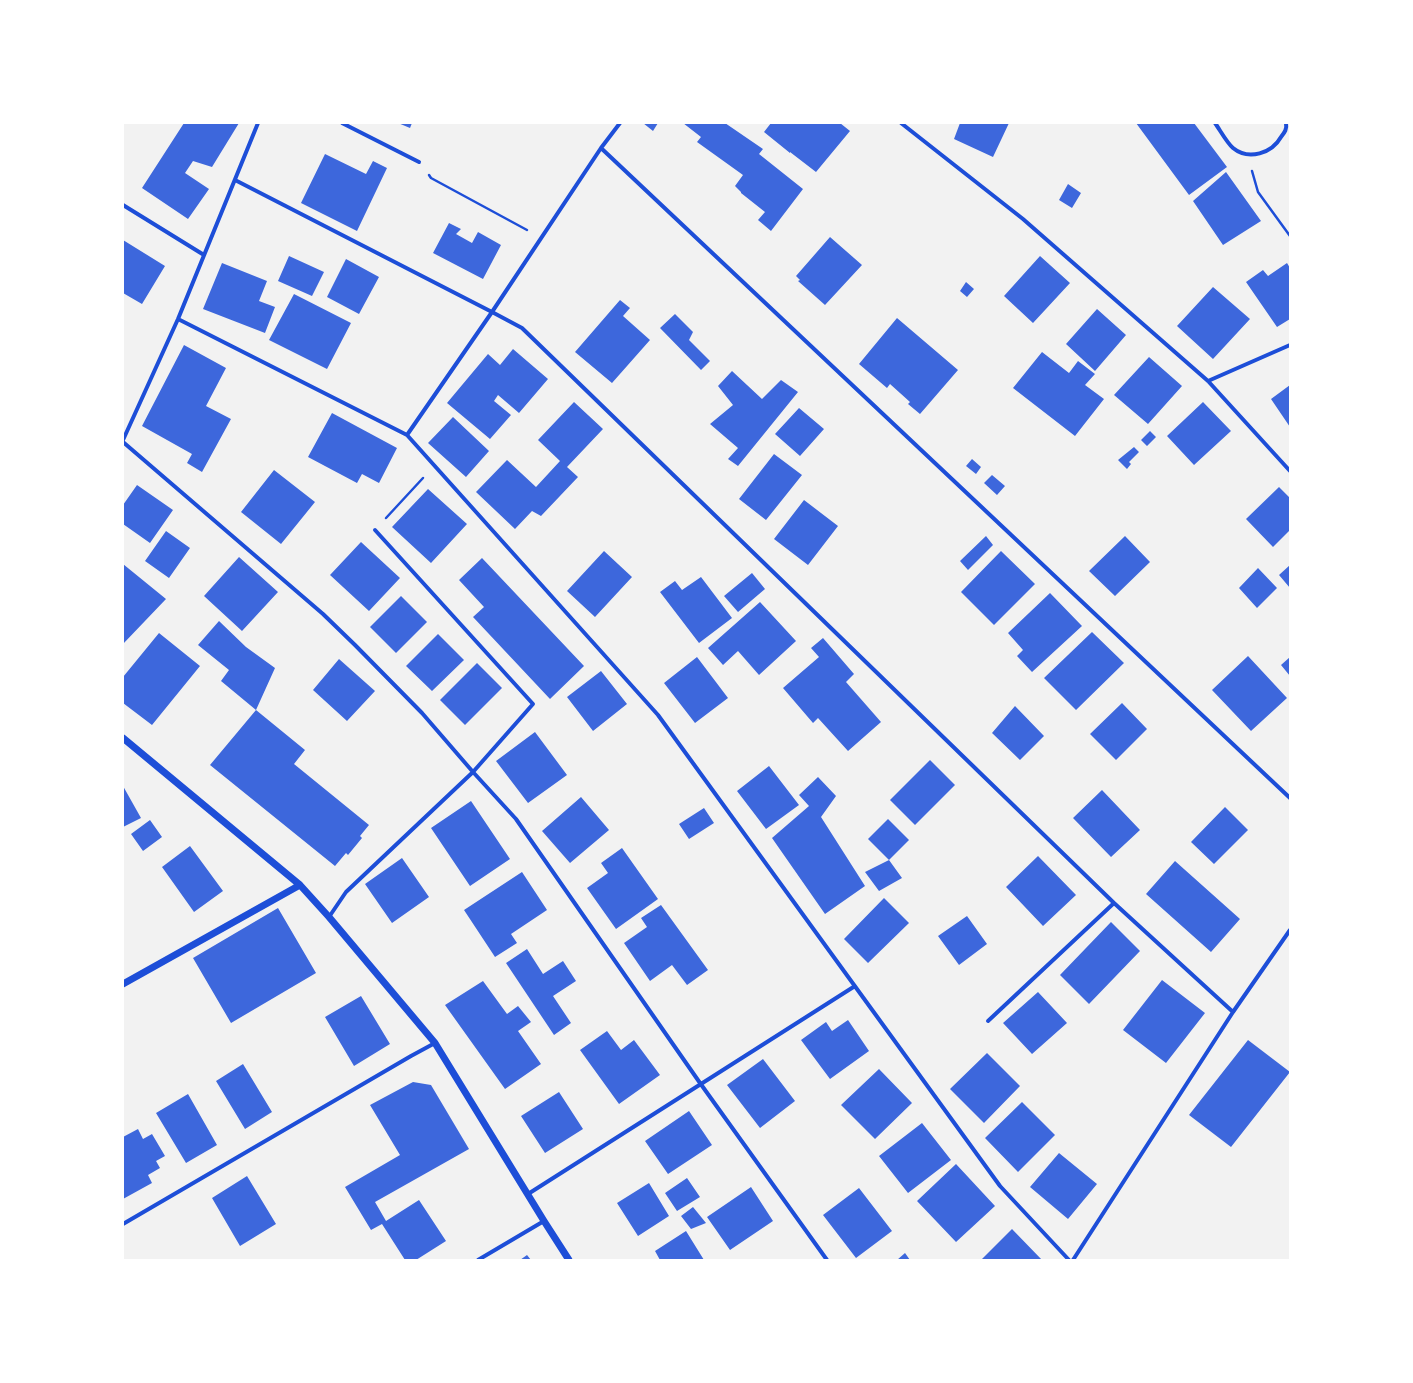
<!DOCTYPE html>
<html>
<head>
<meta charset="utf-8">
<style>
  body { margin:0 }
  #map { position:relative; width:1413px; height:1383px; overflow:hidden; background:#f2f2f2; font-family:"Roboto Condensed",sans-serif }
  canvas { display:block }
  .frame { position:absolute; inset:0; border:124px solid #fff; pointer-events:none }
</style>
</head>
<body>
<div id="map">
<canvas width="1413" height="1383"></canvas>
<div class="frame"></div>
</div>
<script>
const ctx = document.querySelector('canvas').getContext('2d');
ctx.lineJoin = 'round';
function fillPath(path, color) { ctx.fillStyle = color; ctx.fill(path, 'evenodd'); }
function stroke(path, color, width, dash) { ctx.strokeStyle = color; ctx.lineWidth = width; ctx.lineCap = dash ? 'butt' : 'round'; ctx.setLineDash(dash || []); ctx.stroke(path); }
fillPath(new Path2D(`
  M184,123H239L212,167L193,161L185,173L209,189L188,219L142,188Z
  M398,123H412L410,128Z
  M643,123H658L653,131Z
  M683,123H725L763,149L759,154L803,189L771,231L758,220L765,212L741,193V192L735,186L743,175L697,142L701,137Z
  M771,123H840L850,131L816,172L790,152V153L764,132Z
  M960,123H1009L993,157L954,139Z
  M1136,123H1194L1227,167L1189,195Z
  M325,154L366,174L373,161L387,168L357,231L301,203Z
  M1226,172L1261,221L1223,245L1193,201Z
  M1068,184L1081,193L1072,208L1059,200Z
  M449,223L461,229L456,234L472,243L478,232L501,245L483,279L433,253Z
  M830,237L862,265L825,305L798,281L800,280L796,276Z
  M123,240L165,266L142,304L123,293Z
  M289,256L324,272L312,296L278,281Z
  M1040,256L1070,283L1033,323L1004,296Z
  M346,259L379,277L359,314L327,297Z
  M222,263L267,281L259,301L275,307L265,333L203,309Z
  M1287,263L1290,268V319L1277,327L1246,282L1263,270L1268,276Z
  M966,282L974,289L967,297L960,291Z
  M1213,287L1250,319L1213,359L1177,326Z
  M294,294L351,323L327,369L269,340Z
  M620,300L630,308L623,316L650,340L612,383L575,352Z
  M1097,309L1126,335L1095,371L1066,344Z
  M675,314L693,332L689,340L710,361L701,370L660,328Z
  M897,318L958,370L920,414L908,404L910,402L890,384L887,388L859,364Z
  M184,345L226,368L206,406L231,419L202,472L187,463L192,454L142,426Z
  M513,349L548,379L519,413L498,395L494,401L511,415L490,439L447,403L488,354L500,365Z
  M1042,352L1069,373L1078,361L1095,374L1085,385L1104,399L1075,436L1013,388Z
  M1149,357L1182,386L1148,424L1114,395Z
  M732,371L762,399L781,380L798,392L738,466L728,459L738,448L710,424L733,405L718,386Z
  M1290,385V427L1271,399Z
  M574,402L603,429L567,467L578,477L541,516L532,511L515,529L476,492L507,460L536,487L560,461L538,440Z
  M1203,402L1231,431L1194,465L1167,436Z
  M799,408L824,429L800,456L775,434Z
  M332,413L397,448L379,483L362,474L357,483L308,457Z
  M453,417L489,451L466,477L428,443Z
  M1150,431L1156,437L1147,446L1141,440Z
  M1134,447L1139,452L1129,462L1131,464L1127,469L1118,460Z
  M774,454L802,475L766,520L739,499Z
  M972,459L981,467L976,474L966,466Z
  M274,470L315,502L281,544L241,512Z
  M992,475L1005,486L997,495L984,483Z
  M137,485L173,510L150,543L123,524V505Z
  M1279,487L1290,498V530L1273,547L1246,519Z
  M428,489L467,524L431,563L392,527Z
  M804,500L838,526L808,565L774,539Z
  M166,531L190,548L169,578L145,561Z
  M986,536L993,545L968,570L960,561Z
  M1125,536L1150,562L1115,596L1089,571Z
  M361,542L400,578L369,611L330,575Z
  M604,551L632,577L595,617L567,591Z
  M1001,551L1035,584L994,625L961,592Z
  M239,557L278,592L242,631L204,596Z
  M482,558L584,666L550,699L473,617L484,607L459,580Z
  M123,564L166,599L123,644Z
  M1290,565V588L1279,575Z
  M1258,568L1277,588L1257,608L1239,588Z
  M752,573L765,589L738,612L724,596Z
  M701,577L732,618L699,643L660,592L675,581L682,590Z
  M1050,593L1082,626L1032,672L1017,656L1023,650L1008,633Z
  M401,596L427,622L396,653L370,627Z
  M760,602L796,641L759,675L738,651L723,665L708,648Z
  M219,621L246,647L275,668L256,710L221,681L229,670L198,645Z
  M1092,632L1124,663L1076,710L1044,678Z
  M159,633L200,666L152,725L123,703V677Z
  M438,634L464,660L432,691L406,666Z
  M823,638L854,674L846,682L881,722L848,751L818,718L813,723L783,688L819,657L811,648Z
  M1248,656L1287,698L1251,731L1212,690Z
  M697,657L728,698L695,723L664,683Z
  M1290,657V676L1281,665Z
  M339,659L375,691L347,721L313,690Z
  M477,663L502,688L465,725L440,700Z
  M601,671L627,704L593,731L567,697Z
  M1122,703L1147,729L1116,760L1090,734Z
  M1015,706L1044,736L1020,760L992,733Z
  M256,710L305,750L294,764L369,825L360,836L362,838L348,855L346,853L335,866L210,765Z
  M535,732L567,775L528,803L496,761Z
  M930,760L955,785L915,825L890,800Z
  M769,766L799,805L766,829L737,791Z
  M818,777L836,796L821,817L865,886L825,914L772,838L809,806L799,795Z
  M123,786L141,818L123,827Z
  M1102,790L1140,830L1111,857L1073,818Z
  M581,797L609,830L570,863L542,831Z
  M471,801L510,859L470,886L431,828Z
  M1225,807L1248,830L1214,864L1191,842Z
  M704,808L714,823L689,839L679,824Z
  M888,819L909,840L889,860L868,839Z
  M150,820L162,837L143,851L131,834Z
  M190,846L223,891L194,912L162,867Z
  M622,848L658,899L616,929L587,888L608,873L601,863Z
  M1038,856L1076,895L1043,926L1006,887Z
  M402,858L429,897L392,923L365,884Z
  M889,860L902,878L879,891L865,872Z
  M1175,861L1240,919L1211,952L1146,894Z
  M522,872L547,910L511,934L517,943L495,957L464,910Z
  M884,898L909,923L868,963L844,939Z
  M661,905L708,970L687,985L672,965L650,981L624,943L647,927L641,918Z
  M278,908L316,973L231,1023L193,958Z
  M967,916L987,944L959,965L938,936Z
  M1111,922L1140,951L1089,1004L1060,975Z
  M527,949L543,974L563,961L576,981L553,996L571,1023L554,1035L506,963Z
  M1162,980L1205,1013L1166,1063L1123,1030Z
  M483,981L507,1014L518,1006L531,1022L518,1031L541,1064L505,1089L445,1005Z
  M1038,992L1067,1023L1032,1054L1003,1023Z
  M361,996L390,1044L354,1066L325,1017Z
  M848,1020L869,1051L830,1079L801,1040L826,1022L832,1031Z
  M607,1031L621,1050L634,1040L660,1075L619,1104L580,1050Z
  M1248,1040L1290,1072L1231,1147L1189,1115Z
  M987,1053L1020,1086L984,1123L950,1089Z
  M763,1059L795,1101L760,1128L727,1085Z
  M243,1064L272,1112L245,1129L216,1081Z
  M879,1069L912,1103L875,1139L841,1105Z
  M413,1082L431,1085L469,1149L375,1202L386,1221L419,1200L446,1241L416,1260H405L382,1224L371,1230L345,1187L400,1155L370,1105Z
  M559,1092L583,1129L545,1153L521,1116Z
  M188,1094L217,1145L186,1163L156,1113Z
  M1022,1102L1055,1135L1018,1172L985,1138Z
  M689,1111L712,1145L668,1174L645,1141Z
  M922,1123L951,1160L908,1193L879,1156Z
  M138,1129L143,1139L152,1134L165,1156L156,1161L160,1168L148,1175L152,1183L123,1199V1137Z
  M1059,1153L1097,1184L1068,1219L1030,1187Z
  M956,1164L995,1206L956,1242L917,1201Z
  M247,1176L276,1224L240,1246L212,1198Z
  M687,1178L700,1197L677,1211L665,1193Z
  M649,1183L669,1216L638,1236L617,1203Z
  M751,1187L773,1221L730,1250L707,1217Z
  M859,1188L892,1231L856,1258L823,1215Z
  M693,1207L706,1223L691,1229L681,1216Z
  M1012,1229L1042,1260H981Z
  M686,1231L704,1260H660L655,1251Z
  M905,1253L910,1260H897Z
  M527,1255L531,1260H520Z`), '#3d67dc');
stroke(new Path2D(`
  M1252,171L1258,192L1290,236
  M429,175L431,178L527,230
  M386,518L423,478`), '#1d4ed8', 2.5);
stroke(new Path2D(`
  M342,123L419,162
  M901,123L1023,219L1208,381L1290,471
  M1215,123C1220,130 1227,143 1233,148C1249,161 1272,153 1281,137C1285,132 1287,129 1286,123
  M601,148L1290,798
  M235,180L492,312L522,328L1114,903L1233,1012
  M123,205L204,255
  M178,319L407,435L658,715L1000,1186L1069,1260
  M1208,381L1290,345
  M407,435L492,312L601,148L620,123
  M123,440L178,319L258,123
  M123,442L323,614L355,645L422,713L473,772L516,819L700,1083L827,1260
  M329,917L346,892L473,772L533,704L375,530
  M988,1021L1114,903
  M528,1194L855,986
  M123,1224L411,1056L435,1043
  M478,1260L544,1221
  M1073,1260L1233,1012L1290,930`), '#1d4ed8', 4);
stroke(new Path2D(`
  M123,738L300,885L329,917L435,1043L544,1221L569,1260
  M123,984L300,885`), '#1d4ed8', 7);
</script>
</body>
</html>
